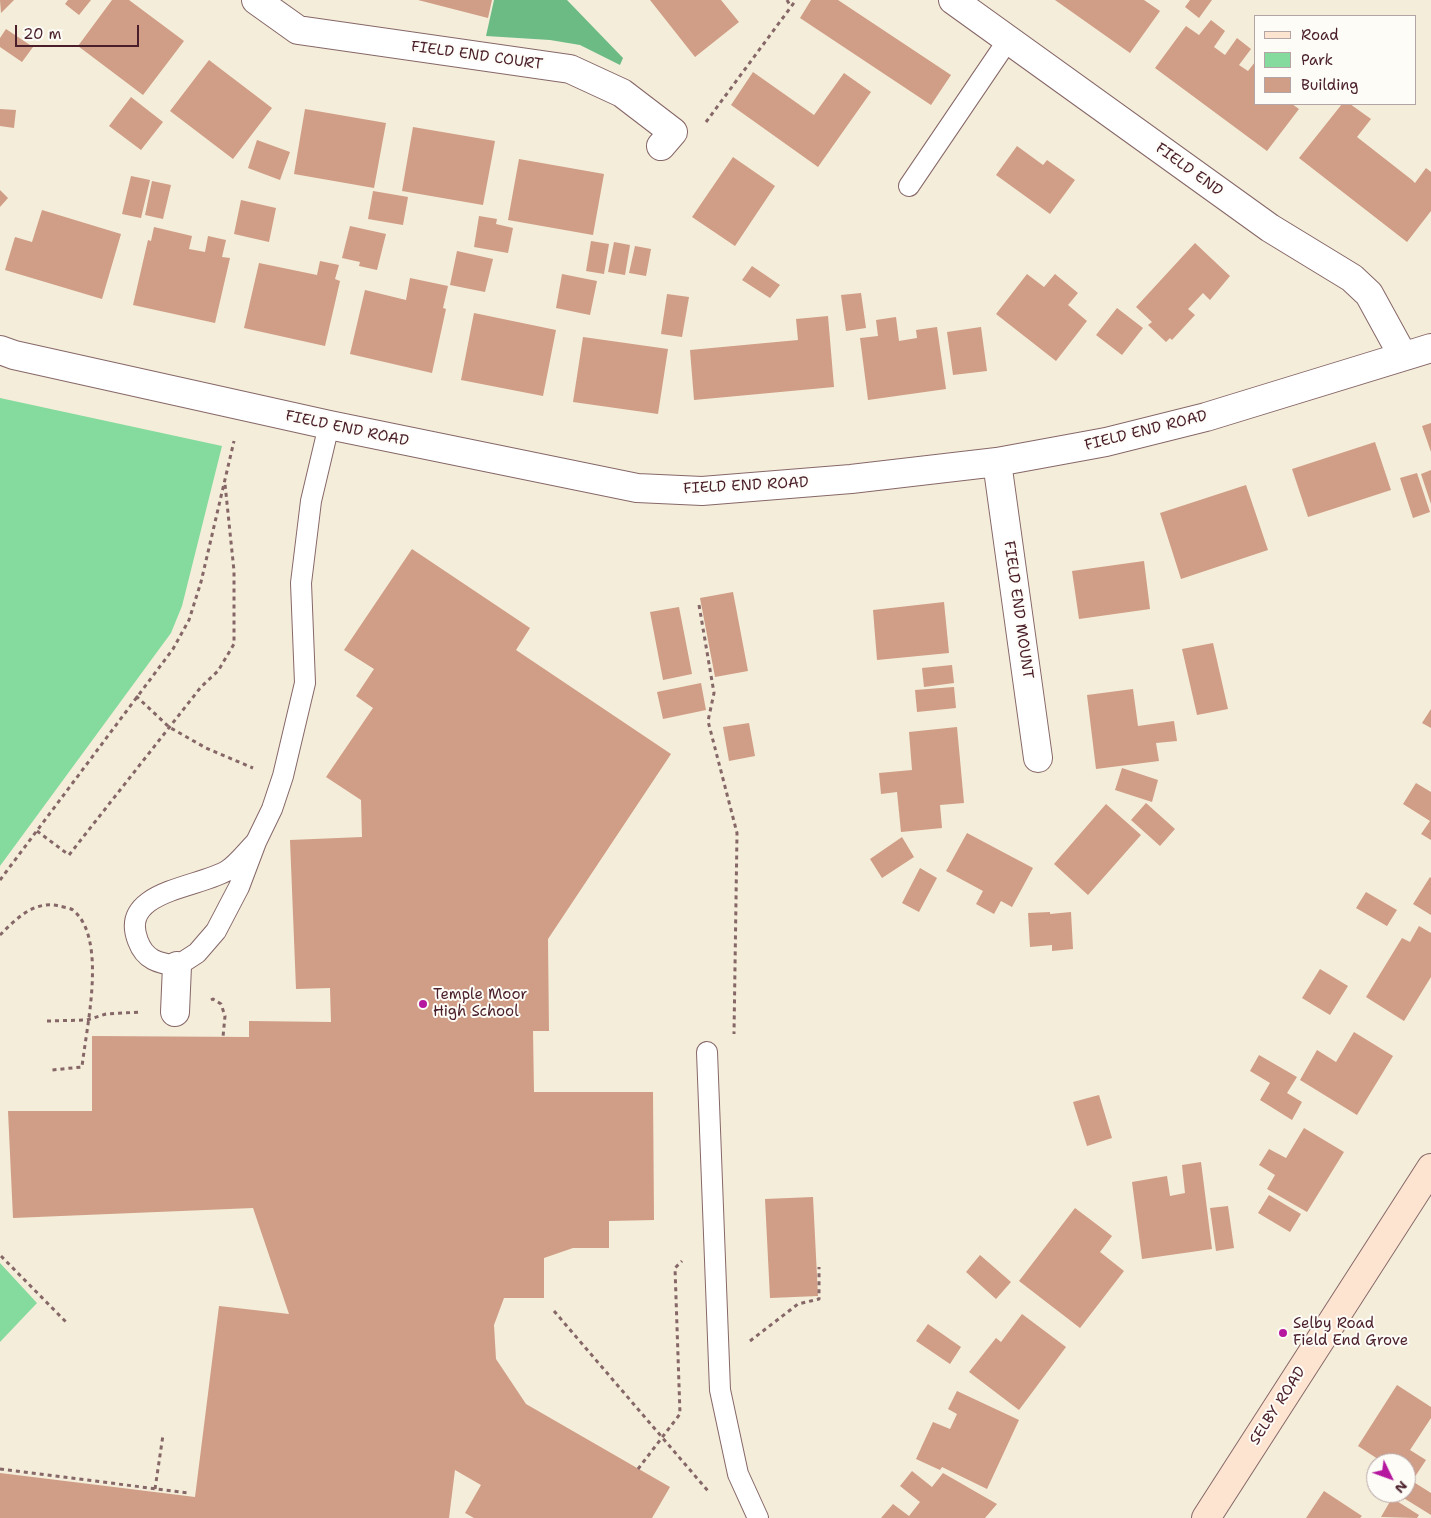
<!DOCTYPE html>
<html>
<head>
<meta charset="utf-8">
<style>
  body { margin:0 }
  #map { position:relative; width:1431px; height:1518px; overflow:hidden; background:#f4edd9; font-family:"Shantell Sans",sans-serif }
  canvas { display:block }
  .legend { position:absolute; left:1254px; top:15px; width:162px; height:90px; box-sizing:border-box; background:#fdfcf7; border:1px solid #b5a4a5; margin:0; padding:6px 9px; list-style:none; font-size:15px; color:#4a1f2b }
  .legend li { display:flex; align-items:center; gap:10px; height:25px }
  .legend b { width:25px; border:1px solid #b5a4a5 }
  .north { position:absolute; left:1366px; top:1453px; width:50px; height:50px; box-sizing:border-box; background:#fdfcf7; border:1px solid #b5a4a5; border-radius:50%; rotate:132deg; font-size:14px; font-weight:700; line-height:20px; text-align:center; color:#4a1f2b }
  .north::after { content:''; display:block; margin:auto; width:18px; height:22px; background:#b5179e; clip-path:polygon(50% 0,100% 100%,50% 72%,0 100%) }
  .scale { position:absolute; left:15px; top:25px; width:124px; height:22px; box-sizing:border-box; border:2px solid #4a1f2b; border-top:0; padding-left:6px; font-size:15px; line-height:18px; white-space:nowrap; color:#4a1f2b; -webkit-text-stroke:4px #fdfcf7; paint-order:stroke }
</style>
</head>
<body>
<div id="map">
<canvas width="1431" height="1518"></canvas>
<ul class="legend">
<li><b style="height:6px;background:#fde4d1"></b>Road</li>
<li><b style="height:14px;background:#85db9e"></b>Park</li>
<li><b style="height:14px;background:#d09d86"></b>Building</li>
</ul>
<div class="north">N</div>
<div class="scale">20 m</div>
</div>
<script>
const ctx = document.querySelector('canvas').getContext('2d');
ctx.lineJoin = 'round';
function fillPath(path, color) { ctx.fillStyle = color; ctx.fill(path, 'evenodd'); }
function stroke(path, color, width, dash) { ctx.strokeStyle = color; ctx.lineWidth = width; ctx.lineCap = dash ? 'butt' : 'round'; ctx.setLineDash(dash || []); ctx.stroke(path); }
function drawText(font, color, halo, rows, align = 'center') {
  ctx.font = font + ' "Shantell Sans",sans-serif'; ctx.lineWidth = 4; ctx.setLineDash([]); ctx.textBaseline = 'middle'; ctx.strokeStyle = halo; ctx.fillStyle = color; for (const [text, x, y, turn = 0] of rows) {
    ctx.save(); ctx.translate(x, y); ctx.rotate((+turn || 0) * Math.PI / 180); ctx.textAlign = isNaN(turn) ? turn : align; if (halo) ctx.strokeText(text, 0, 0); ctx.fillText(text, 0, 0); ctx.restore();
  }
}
fillPath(new Path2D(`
  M0,398L222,446L182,606L171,633L0,866Z
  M0,1263L37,1303L0,1342Z`), '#85db9e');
fillPath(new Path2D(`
  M494,0H567L623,58L620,65L580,45L550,40L486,36Z`), '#6cbb85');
fillPath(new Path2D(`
  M0,0H14L1,13Z
  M68,0H91L79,15L65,4Z
  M112,0H129L184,41L143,95L78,46Z
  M418,0H492L488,18Z
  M650,0H721L739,22L695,57Z
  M811,0H838L951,75L931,105L800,18Z
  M1055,0H1144L1160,11L1130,53Z
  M1190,0H1212L1199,18L1185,7Z
  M1211,20L1225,31L1214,47L1225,55L1237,38L1251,49L1239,65L1248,71L1255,62V104H1292L1299,109L1267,151L1155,68L1186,26L1199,35Z
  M6,29L33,47L22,62L0,47V38Z
  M209,60L272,108L233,159L170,111Z
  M753,72L814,115L844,73L871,92L818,167L731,105Z
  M131,97L163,122L141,150L109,126Z
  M1342,104H1350L1371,119L1357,137L1412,180L1415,183L1426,168L1431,172V211L1407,242L1299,158Z
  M0,109L16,110L14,128L0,126Z
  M305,109L386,123L374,188L294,174Z
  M413,127L495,141L483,205L402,191Z
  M257,140L290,152L280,180L248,168Z
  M1017,146L1043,165L1047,160L1075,180L1050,214L996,175Z
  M733,157L775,186L735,246L692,217Z
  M519,159L604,174L593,235L508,220Z
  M131,176L150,180L141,218L122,214Z
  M152,181L171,185L163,219L145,215Z
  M0,190L8,198L0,207Z
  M373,191L408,197L403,225L368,219Z
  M241,200L276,208L269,242L234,234Z
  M42,210L121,234L102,299L5,270L15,237L32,242Z
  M479,216L497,219L496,224L513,228L508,253L474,247Z
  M350,226L386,234L377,270L359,266L360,262L342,258Z
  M154,227L192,236L189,249L205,252L208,236L226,240L222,257L230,258L215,323L133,305L148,240L151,241Z
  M591,241L609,244L604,274L586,271Z
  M614,242L630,245L625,275L608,272Z
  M1195,243L1230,276L1210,300L1203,293L1188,309L1195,315L1172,340L1170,338L1166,342L1148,325L1152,322L1136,307Z
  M635,246L651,249L646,276L629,273Z
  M457,251L493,259L485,292L450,285Z
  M320,261L339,265L335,279L340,281L325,346L244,328L259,263L317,275Z
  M752,266L780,285L770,298L742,280Z
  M562,274L597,281L590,315L556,308Z
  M1027,274L1044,287L1055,274L1078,293L1068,305L1087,321L1056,361L996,314Z
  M410,278L448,286L443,308L446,309L432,373L350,354L365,290L406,300Z
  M861,293L866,328L846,331L841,295Z
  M667,294L689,297L682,337L661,334Z
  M1117,308L1143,328L1122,355L1096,335Z
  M474,313L556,330L543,396L461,380Z
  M828,316L834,387L694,400L690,350L798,340L796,319Z
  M896,317L899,341L917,338L916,330L937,327L946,389L868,400L860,338L878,336L876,320Z
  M981,327L987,371L953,375L947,332Z
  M583,337L668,349L658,414L573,402Z
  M1431,423V452L1422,426Z
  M1375,442L1391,490L1308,517L1292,469Z
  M1431,470V504L1421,474Z
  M1417,473L1430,512L1413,518L1400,478Z
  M1246,485L1268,550L1181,579L1160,513Z
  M412,549L530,628L516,650L671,754L548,939L549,1031H533L534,1092H653L654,1220L609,1221V1248H573L544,1258V1298H504L494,1325L496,1359L526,1404L670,1487L652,1518H474L465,1513L481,1485L455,1470L449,1518H0V1473L195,1497L219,1306L289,1314L253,1208L13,1218L8,1111H92V1036L249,1037V1021L331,1022L330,988L296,989L290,840L362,837L361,800L326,777L373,708L356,696L374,669L344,650Z
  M1144,561L1150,609L1079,619L1072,571Z
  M733,592L748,671L715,677L700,598Z
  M944,602L949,653L877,660L873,610Z
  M679,607L692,674L663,680L650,612Z
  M1213,643L1228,709L1197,715L1182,649Z
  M952,665L954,683L924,687L922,668Z
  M701,683L706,710L663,719L657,692Z
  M954,687L956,708L917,712L915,690Z
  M1133,689L1138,726L1174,721L1177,741L1156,743L1159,761L1096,769L1087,695Z
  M1431,709V728L1422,723Z
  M749,723L755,756L729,761L723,727Z
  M957,727L964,803L940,805L942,828L901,832L897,792L881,794L879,773L912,770L909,732Z
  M1122,768L1158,780L1152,802L1115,790Z
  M1416,783L1431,792V840L1421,834L1430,821L1403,804Z
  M1146,803L1175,829L1160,846L1131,820Z
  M1106,804L1141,835L1088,895L1054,864Z
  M967,833L1033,868L1012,907L1001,901L994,914L976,904L983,891L946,871Z
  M902,837L914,857L882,878L870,859Z
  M920,868L937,878L919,912L902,903Z
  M1430,877L1431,878V915L1413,904Z
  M1366,892L1397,910L1387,926L1356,908Z
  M1050,912V914L1071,912L1073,949L1052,951V945L1030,947L1028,913Z
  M1419,926L1431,933V977L1404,1021L1366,997L1402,938L1410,942Z
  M1320,969L1348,986L1330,1015L1302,998Z
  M1354,1032L1393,1056L1357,1115L1300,1080L1317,1050L1336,1062Z
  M1259,1055L1297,1077L1287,1093L1302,1102L1292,1120L1260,1100L1270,1083L1250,1071Z
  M1099,1095L1112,1138L1087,1146L1073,1102Z
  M1304,1128L1344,1152L1307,1212L1267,1189L1275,1175L1259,1165L1269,1149L1286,1158Z
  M1201,1162L1212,1249L1142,1259L1132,1182L1167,1176L1170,1196L1185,1193L1182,1165Z
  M1269,1195L1301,1214L1290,1232L1258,1213Z
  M813,1197L818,1296L770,1298L765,1199Z
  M1228,1206L1234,1248L1216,1251L1210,1208Z
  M1075,1208L1112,1236L1100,1252L1124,1271L1080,1328L1019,1281Z
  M980,1255L1011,1282L996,1299L966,1272Z
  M1022,1314L1066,1347L1019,1410L969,1372L996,1338L1001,1342Z
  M928,1324L961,1347L950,1364L916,1341Z
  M1397,1385L1431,1407V1418L1410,1450L1426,1460L1412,1481L1406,1477V1463H1384L1358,1446Z
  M957,1391L1019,1420L987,1489L942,1467L940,1470L916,1459L933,1422L950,1429L957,1414L948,1409Z
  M912,1471L932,1487L943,1473L997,1504L985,1518H881L893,1504L909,1516L920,1502L900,1486Z
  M1412,1481L1431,1493V1515L1402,1497Z
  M1324,1491L1362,1516L1360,1518H1306Z
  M1392,1498L1419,1515L1417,1518L1381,1517Z`), '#d09d86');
const service = new Path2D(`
  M909,186L1008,40
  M256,842C247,851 238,863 228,870C200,888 118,890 138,941C145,960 158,963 177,966L197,953L216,931L239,887L256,842L272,809L283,776L305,683L301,583L311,501L329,425
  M707,1052L720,1390L738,1474L758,1518`);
const pedestrian = new Path2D(`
  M175,1012L177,966`);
const minor = new Path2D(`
  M256,0L298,30L570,69L622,93L673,132L661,146
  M953,0L1270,228L1352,278L1369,294L1403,356
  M0,350L14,355L329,425L637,488L702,491L851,479L997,462L1106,442L1206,417L1431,348
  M997,462L1038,758`);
const secondary = new Path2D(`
  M1206,1518L1431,1168`);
stroke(service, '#866768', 22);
stroke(pedestrian, '#866768', 30);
stroke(minor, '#866768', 30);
stroke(secondary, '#866768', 30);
stroke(new Path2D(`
  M787,0L791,7
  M706,122L796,0
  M699,605L714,693L708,721L737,833L734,1034
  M136,696L169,727L206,748L253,768
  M37,831L69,855L201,687L218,671L234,644V571L225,484
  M0,880L173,649L189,620L201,582L234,441
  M0,935C16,919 34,900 59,906C63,907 70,908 73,910C108,939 86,1028 82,1067L52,1070
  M211,1000L213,999L221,1004L225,1016L223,1037
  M47,1021L87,1020L106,1014L141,1012
  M1,1256L67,1323
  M554,1311L708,1491
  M750,1341L798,1304L819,1299V1267
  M0,1469L189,1493
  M638,1469L680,1414L675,1268L682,1261
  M155,1489L163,1435`), '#866768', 3, [4, 4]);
stroke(service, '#fff', 20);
stroke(pedestrian, '#fff', 28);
stroke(minor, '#fff', 28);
stroke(secondary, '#fde4d1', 28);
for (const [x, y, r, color] of [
  [423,1004,5,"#b5179e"],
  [1283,1333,5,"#b5179e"]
]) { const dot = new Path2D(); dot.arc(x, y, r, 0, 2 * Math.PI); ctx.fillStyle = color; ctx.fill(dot); stroke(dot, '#fdfcf7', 2); }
drawText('15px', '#4a1f2b', '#fdfcf7', [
  ["FIELD END COURT",477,56,8],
  ["FIELD END",1189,170,36],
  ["FIELD END ROAD",347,429,12],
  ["FIELD END ROAD",1146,431,-14],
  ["FIELD END ROAD",746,486,-3],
  ["FIELD END MOUNT",1018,610,82],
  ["SELBY ROAD",1278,1406,-57]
]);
drawText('15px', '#4a1f2b', '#fdfcf7', [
  ["Temple Moor",433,995],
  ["High School",433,1012],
  ["Selby Road",1293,1324],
  ["Field End Grove",1293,1341]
], 'left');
</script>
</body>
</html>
